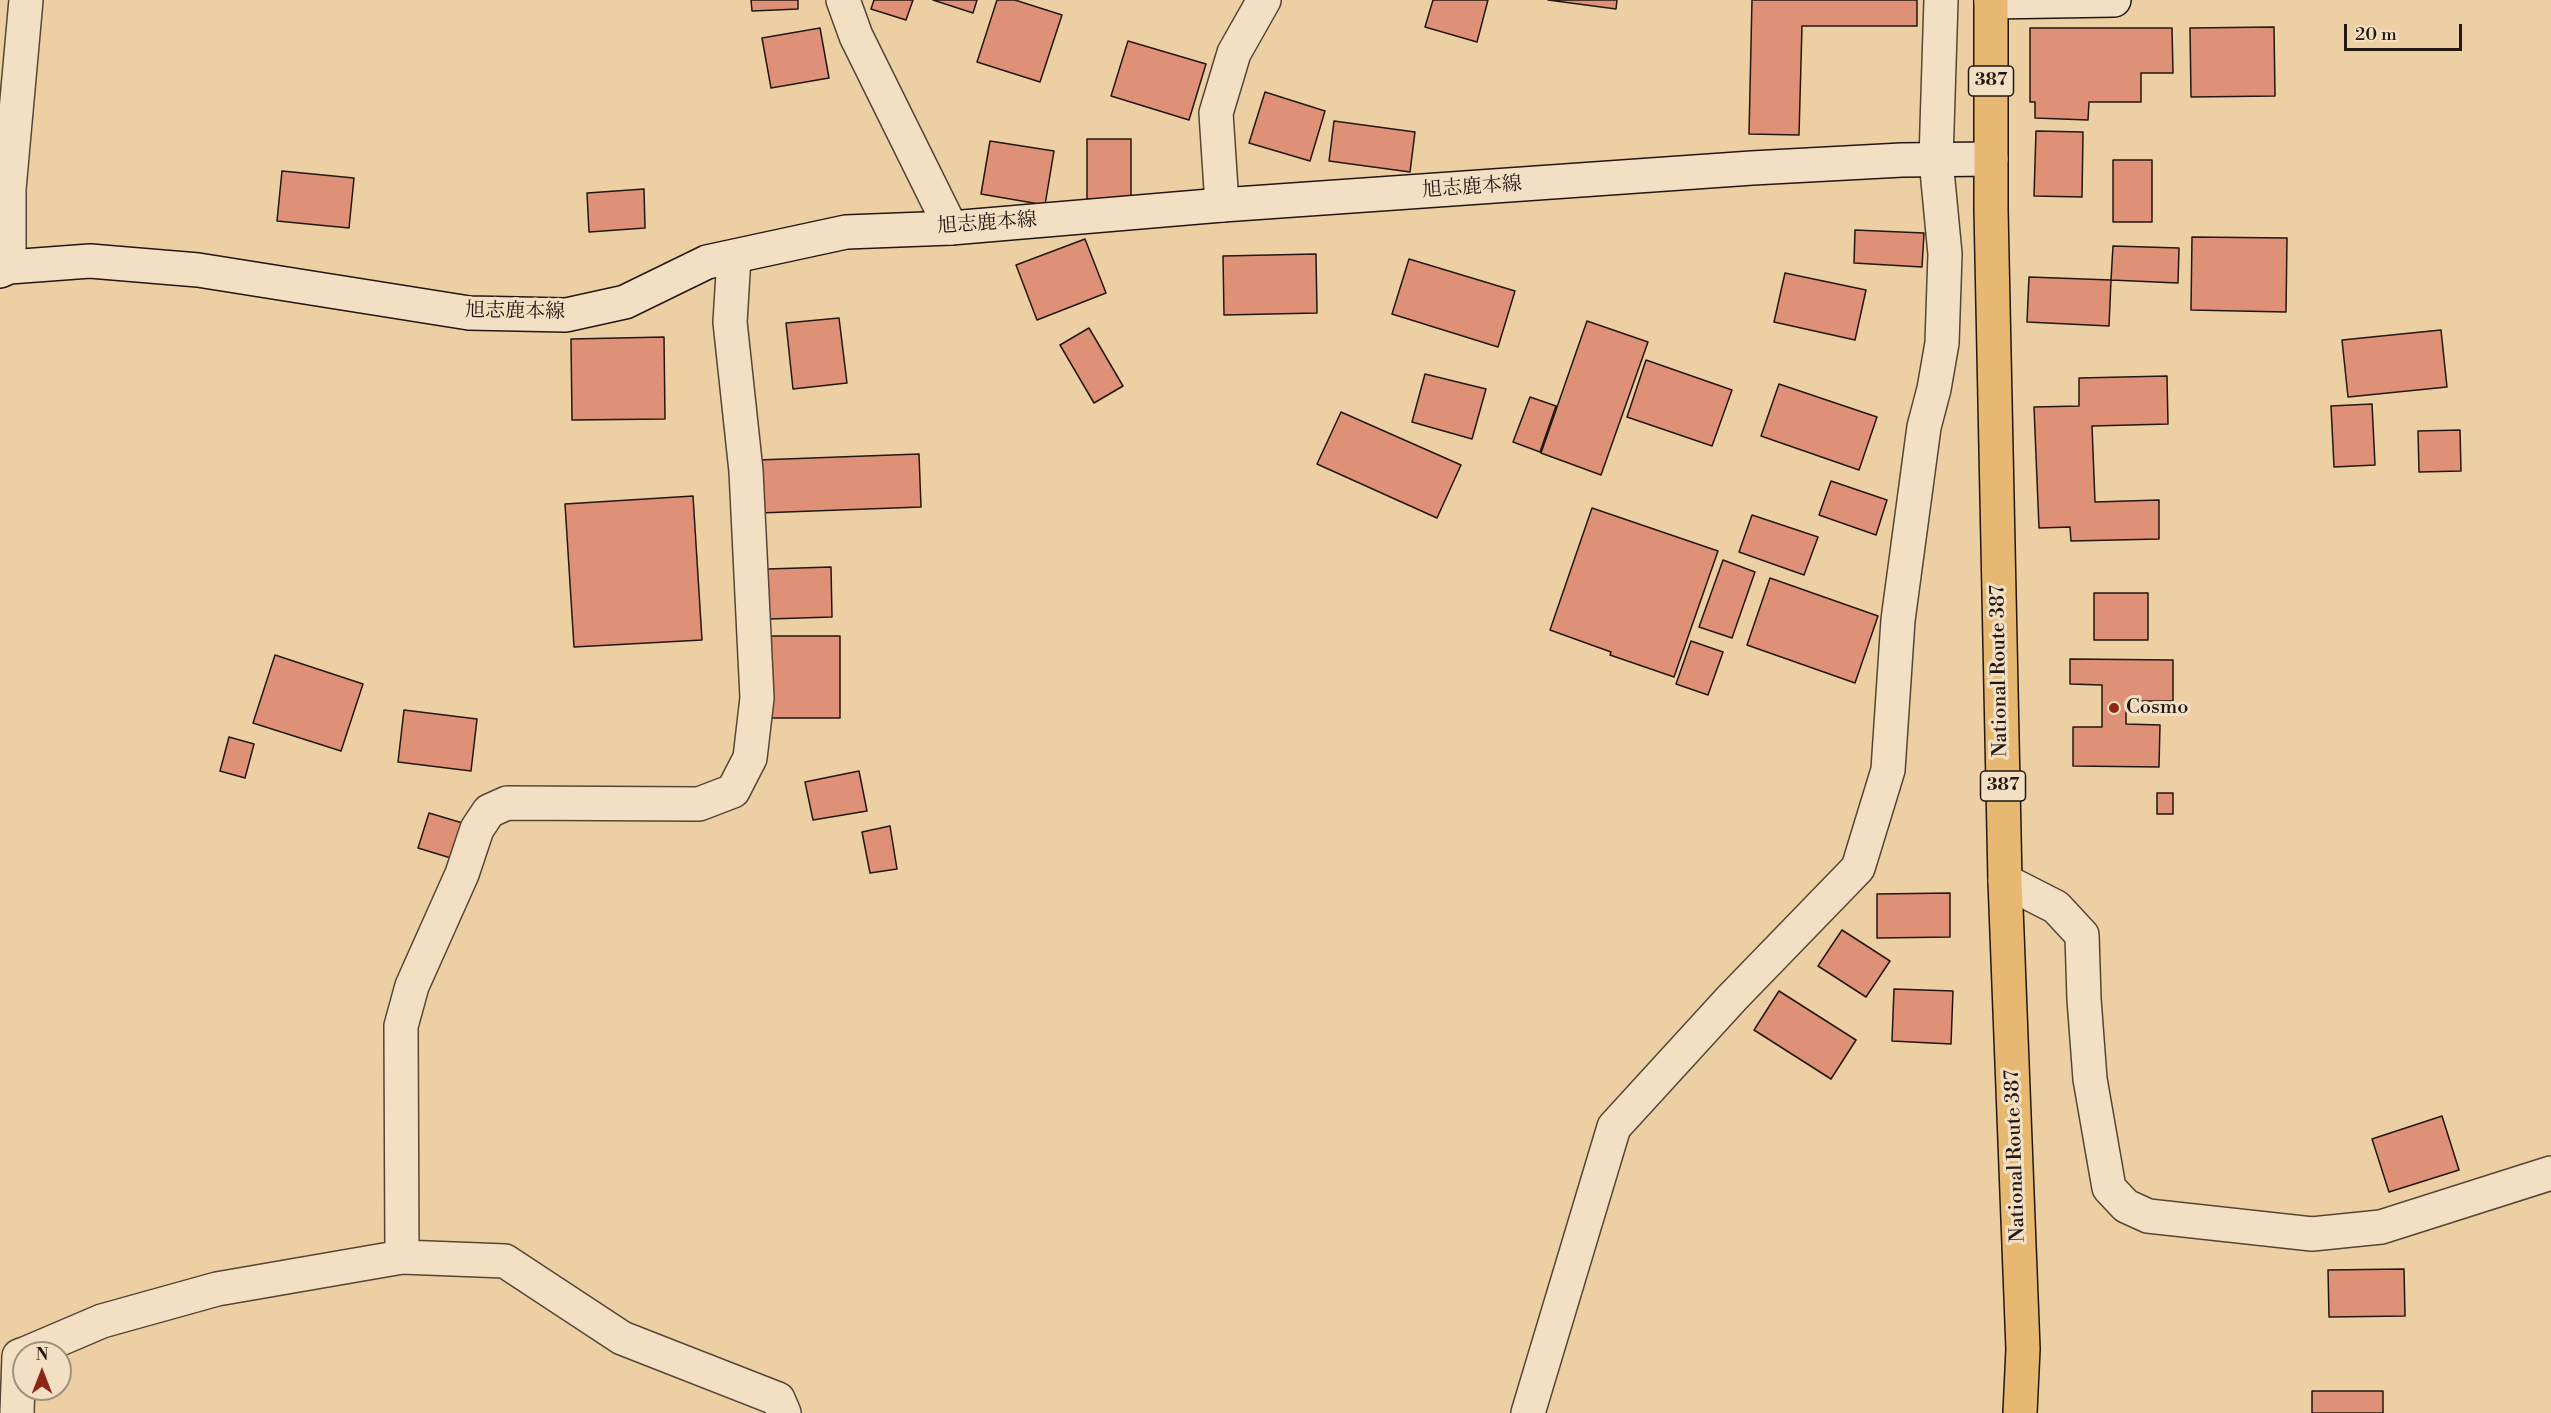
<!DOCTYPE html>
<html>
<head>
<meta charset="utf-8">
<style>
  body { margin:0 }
  #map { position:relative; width:2551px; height:1413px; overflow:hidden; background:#ecd0a4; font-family:"Libre Bodoni",serif }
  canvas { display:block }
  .north { position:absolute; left:12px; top:1341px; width:60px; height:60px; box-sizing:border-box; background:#f3e0c4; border:2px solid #a0907c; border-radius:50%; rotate:0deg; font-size:16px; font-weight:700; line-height:24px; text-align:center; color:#231711 }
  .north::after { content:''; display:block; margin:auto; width:21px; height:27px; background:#8f2418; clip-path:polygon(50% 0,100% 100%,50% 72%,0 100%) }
  .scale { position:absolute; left:2344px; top:24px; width:118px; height:27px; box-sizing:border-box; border:3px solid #231711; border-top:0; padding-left:8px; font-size:18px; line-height:21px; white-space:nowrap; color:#231711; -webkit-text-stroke:4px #f3e0c4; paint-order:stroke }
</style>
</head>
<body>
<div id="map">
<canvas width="2551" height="1413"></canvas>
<div class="north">N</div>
<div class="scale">20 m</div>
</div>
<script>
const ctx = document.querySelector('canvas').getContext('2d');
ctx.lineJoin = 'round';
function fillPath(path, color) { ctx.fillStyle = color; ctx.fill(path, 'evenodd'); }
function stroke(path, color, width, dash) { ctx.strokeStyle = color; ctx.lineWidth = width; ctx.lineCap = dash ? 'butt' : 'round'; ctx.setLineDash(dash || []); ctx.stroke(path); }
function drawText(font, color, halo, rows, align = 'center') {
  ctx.font = font + ' "Libre Bodoni","Noto Serif JP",serif'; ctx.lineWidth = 6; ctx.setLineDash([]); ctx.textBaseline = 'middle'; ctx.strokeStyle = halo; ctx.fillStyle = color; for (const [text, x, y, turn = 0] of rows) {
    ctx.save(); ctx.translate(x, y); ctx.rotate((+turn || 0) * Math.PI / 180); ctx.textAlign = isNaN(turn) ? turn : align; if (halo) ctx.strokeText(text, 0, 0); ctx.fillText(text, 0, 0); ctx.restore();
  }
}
const building = new Path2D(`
  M751,0H798V9L752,11Z
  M874,0H913L906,20L871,9Z
  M933,0H977L973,13Z
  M997,0H1015L1062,15L1040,82L977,62Z
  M1433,0H1488L1477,42L1425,27Z
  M1548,0H1617L1616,9Z
  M1752,0H1917V26H1802L1799,135L1749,134Z
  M2274,27L2275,96L2191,97L2190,28Z
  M820,28L829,78L771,88L762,38Z
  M2030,28H2172L2173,73H2141V102H2089L2088,120L2035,118V102H2030Z
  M1128,41L1206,64L1189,120L1111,96Z
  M1265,92L1325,111L1310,161L1249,143Z
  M1334,121L1415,132L1410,172L1329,161Z
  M2036,131L2083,132L2082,197L2034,196Z
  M1087,139H1131V198L1087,199Z
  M990,141L1054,151L1045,205L981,194Z
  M2113,160H2152V222H2113Z
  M282,171L354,178L349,228L277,221Z
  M644,189L645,228L589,232L587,193Z
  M1855,230L1924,233L1922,267L1854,263Z
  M2192,237L2287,238L2286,312L2191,310Z
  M1085,239L1106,293L1037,320L1016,265Z
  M2113,246L2179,248L2178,283L2111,280Z
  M1316,254L1317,313L1224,315L1223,256Z
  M1409,259L1515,291L1498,347L1392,314Z
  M1785,273L1866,290L1855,340L1774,322Z
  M2029,277L2111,280L2109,326L2027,322Z
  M839,318L847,383L793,389L786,323Z
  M1587,321L1648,342L1601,475L1541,453Z
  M1089,328L1123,386L1094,403L1060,345Z
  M2441,330L2447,387L2348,397L2342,340Z
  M664,337L665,419L572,420L571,339Z
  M1646,360L1732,390L1712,446L1627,417Z
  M1425,374L1486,389L1472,439L1412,422Z
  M2167,376L2168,424L2092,426L2095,502L2159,500V539L2071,541L2070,527L2039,528L2034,407L2079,406V378Z
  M1779,384L1877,417L1859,470L1761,436Z
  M1530,397L1556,406L1540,452L1513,442Z
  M2372,404L2375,465L2334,467L2331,406Z
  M1341,412L1461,465L1437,518L1317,464Z
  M2460,430L2461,471L2419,472L2418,431Z
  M919,454L921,507L759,513L758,460Z
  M1831,481L1887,500L1876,535L1819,515Z
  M693,496L702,640L574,647L565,504Z
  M1592,508L1718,551L1674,677L1610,655L1611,652L1550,630Z
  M1752,515L1818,537L1804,575L1739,552Z
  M1723,560L1755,572L1732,638L1699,627Z
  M831,567L832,617L768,619L767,569Z
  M1770,578L1878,616L1855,683L1747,645Z
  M2094,593H2148V640H2094Z
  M768,636H840V718H768Z
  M1691,641L1723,652L1708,695L1676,684Z
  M275,655L363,684L341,751L253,723Z
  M2070,659L2173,660V701H2126V724L2160,725L2159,767L2073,766V727H2102V685L2070,684Z
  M404,710L477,719L471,771L398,762Z
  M229,737L254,744L245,778L220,771Z
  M859,771L867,811L813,820L805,782Z
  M2157,793H2173V814H2157Z
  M429,813L466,824L454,859L418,848Z
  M890,826L897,869L870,873L862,832Z
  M1950,893V937L1877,938V894Z
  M1842,930L1890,961L1866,997L1818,966Z
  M1894,989L1953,991L1951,1044L1892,1041Z
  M1779,991L1856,1040L1831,1079L1754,1030Z
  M2442,1116L2459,1170L2389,1192L2372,1139Z
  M2404,1269L2405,1316L2329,1317L2328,1270Z
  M2312,1391H2383V1413H2312Z`);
fillPath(building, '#df9177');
stroke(building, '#231711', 1.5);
const street = new Path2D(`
  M843,0L856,36L951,228
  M1222,205L1216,113L1234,53L1264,0
  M9,267V189L26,0
  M2005,881L2056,907L2082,935L2084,999L2090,1079L2109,1188L2126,1206L2148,1216L2312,1234L2381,1227L2551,1173
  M402,1257L505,1261L622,1338L778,1399L784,1413
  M27,1353L102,1321L217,1289L402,1257L401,1026L412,986L462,874L477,829L489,811L507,803L699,804L733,791L750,758L757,698L746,471L730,322L734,257
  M17,1413L19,1356L24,1354
  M1528,1413L1614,1127L1732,998L1858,868L1888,770L1898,620L1924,427L1934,389L1942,343L1945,254L1936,160L1941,0`);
const secondary = new Path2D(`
  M1991,2L2114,0
  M0,271L9,267L90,261L198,270L469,313L566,315L625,302L707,262L846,232L951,228L1222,205L1752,168L1902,160L1991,159`);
const highway = new Path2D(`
  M1991,0V209L2005,881L2023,1349L2020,1413`);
stroke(street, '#554536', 36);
stroke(secondary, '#231711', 36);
stroke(highway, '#231711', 36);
stroke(street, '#f3e0c4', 33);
stroke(secondary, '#f3e0c4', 33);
stroke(highway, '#e6b872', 33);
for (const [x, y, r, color] of [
  [2114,708,6,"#8f2418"]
]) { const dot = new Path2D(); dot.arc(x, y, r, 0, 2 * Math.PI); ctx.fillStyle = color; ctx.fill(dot); stroke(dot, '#f3e0c4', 2); }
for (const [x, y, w] of [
  [1991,81,45],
  [2003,786,45]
]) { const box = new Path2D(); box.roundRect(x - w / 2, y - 15, w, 30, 4.5); ctx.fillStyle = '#f3e0c4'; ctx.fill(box); stroke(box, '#231711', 1.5); }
drawText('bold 18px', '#231711', null, [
  ["387",1991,81],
  ["387",2003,786]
]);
drawText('20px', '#231711', '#f3e0c4', [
  ["旭志鹿本線",1472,188,-4],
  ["旭志鹿本線",987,224,-4],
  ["旭志鹿本線",515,312,1],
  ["National Route 387",2000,671,-91],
  ["National Route 387",2016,1156,-92]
]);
drawText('20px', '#231711', '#f3e0c4', [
  ["Cosmo",2126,708]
], 'left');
</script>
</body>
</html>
